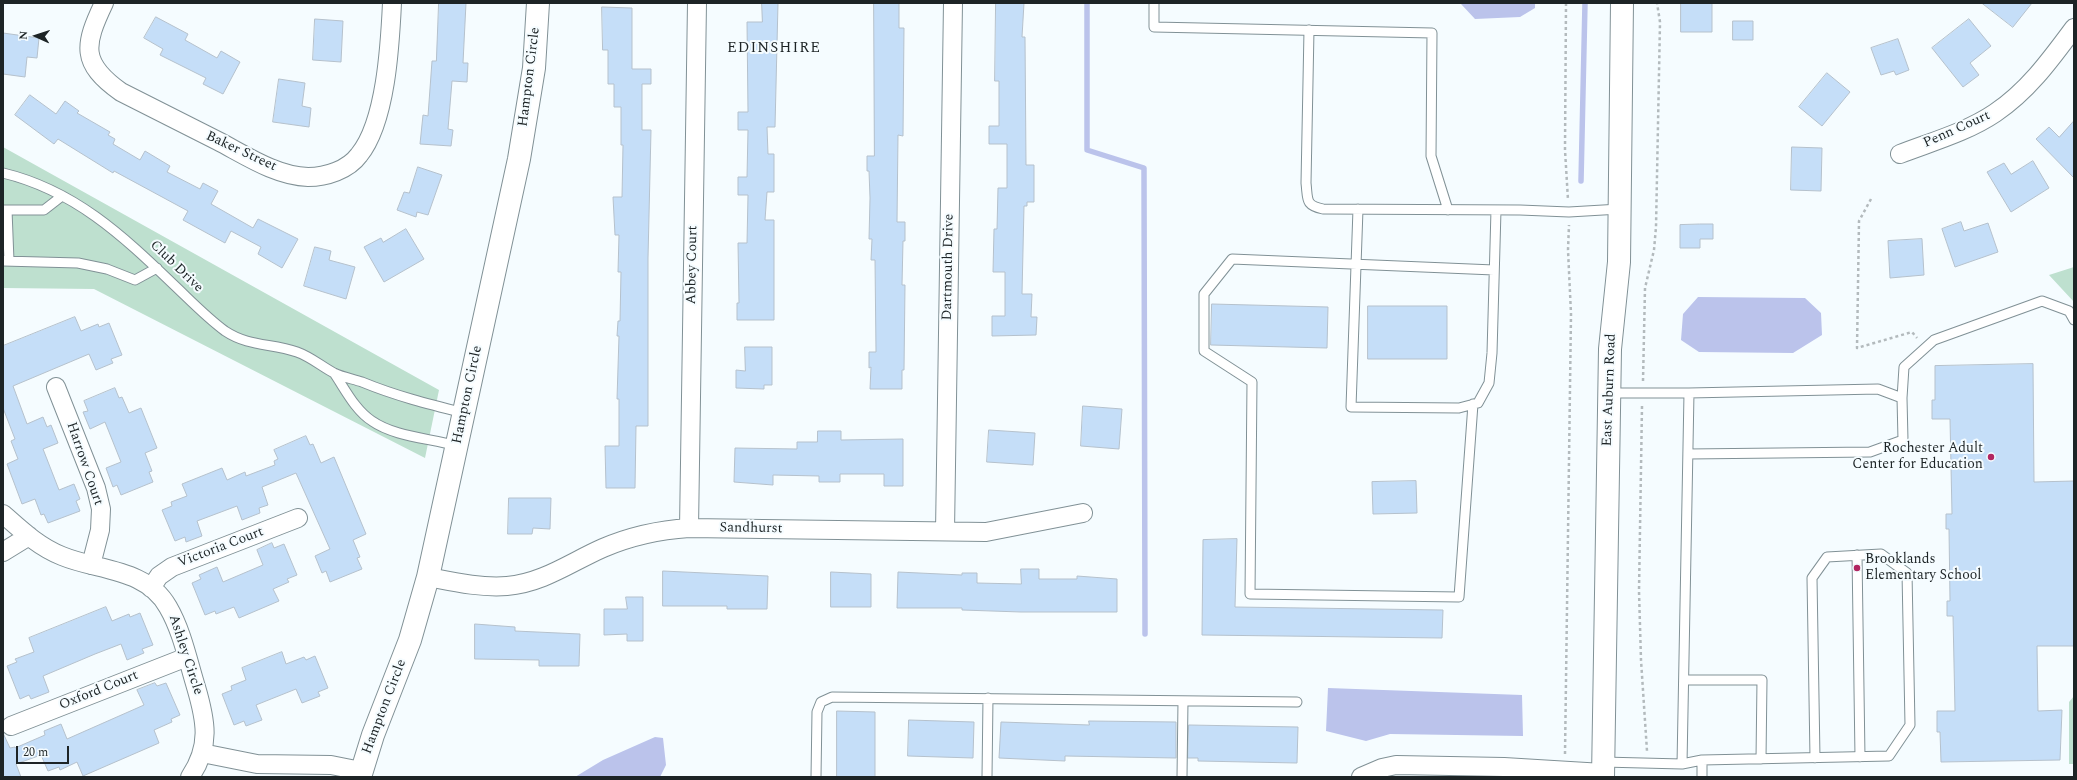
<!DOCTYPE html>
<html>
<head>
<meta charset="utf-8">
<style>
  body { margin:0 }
  #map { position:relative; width:2077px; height:780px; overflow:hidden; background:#f5fcff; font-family:Spectral,serif }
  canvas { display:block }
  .frame { position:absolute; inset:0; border:4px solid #1d2426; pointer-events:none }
  .north { position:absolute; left:16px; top:16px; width:40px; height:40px; -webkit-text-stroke:3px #f5fcff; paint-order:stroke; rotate:273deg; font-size:11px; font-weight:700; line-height:16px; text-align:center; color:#1d2426 }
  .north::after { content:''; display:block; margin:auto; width:14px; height:18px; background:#1d2426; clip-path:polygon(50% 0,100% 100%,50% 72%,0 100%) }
  .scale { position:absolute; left:16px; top:746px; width:53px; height:18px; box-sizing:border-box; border:2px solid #1d2426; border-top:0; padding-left:5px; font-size:12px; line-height:14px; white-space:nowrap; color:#1d2426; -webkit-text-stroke:3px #f5fcff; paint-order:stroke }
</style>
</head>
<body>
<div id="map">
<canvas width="2077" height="780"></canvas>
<div class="frame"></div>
<div class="north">N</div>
<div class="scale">20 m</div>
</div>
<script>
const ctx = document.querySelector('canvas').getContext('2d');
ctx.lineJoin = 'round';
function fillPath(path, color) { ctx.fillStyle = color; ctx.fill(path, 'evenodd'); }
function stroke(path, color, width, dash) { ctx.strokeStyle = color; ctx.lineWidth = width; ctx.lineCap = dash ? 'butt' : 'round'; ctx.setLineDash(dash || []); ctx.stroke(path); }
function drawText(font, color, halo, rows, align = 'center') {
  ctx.font = font + ' Spectral,serif'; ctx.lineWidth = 4; ctx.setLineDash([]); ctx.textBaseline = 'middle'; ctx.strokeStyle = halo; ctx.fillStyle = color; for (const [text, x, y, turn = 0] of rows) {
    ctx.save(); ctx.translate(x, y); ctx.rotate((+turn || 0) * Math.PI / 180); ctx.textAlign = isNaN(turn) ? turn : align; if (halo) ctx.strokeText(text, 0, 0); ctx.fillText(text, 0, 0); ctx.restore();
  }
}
fillPath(new Path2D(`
  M3,147L439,390L425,458L94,289L3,288Z
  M2074,267V302L2049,275Z
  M2074,696V764H2069V702Z`), '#bee0cf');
fillPath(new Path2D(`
  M1535,3V8L1520,17L1475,19L1461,4Z
  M1698,297L1805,298L1821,313L1822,335L1793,353L1699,352L1681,340L1683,314Z
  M1328,688L1522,695L1523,736L1390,734L1366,741L1326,731Z
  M655,737L663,738L666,765L660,777H575L603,760Z`), '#bbc3eb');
stroke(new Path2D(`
  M1087,3V150L1144,168L1145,634
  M1581,181L1585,3`), '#bbc3eb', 5.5);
const building = new Path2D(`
  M439,3H466L463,63H468L467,82L452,81L448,129L453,130L451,146L420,144L423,115L428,116L432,61H436Z
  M762,3H778L775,127H767L768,154H774V192H767L765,220H774V320H737V303H739L738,243H747L748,195H738V177H747L748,130H738V112H748L747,22H762Z
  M874,3H899V28H904L903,136L898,135L897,222H905V241H903L902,285H905L904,370H902V389H870L871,367L869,368V352H876L875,260H871L872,239H869L870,198L869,171H867V156H874Z
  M996,3H1024L1022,37H1025L1026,165H1034V202H1027V206H1024L1022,294H1032L1031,317H1037L1036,335L992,336V316H1005V272H993L994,229H997L998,188H1007V144H989V126H999V81H995Z
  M1681,3H1712V32H1681Z
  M1982,3H2032L2013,27Z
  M602,7L632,8V69H651V84H642V130H651L648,258V426H636L635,488H606L605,446H619V399H617L619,336H617L618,321H620L621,272H618L619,235H615L613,197H622L623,145H621V107H614V84H608V50H603Z
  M156,17L188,34L185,40L217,58L221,51L240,62L223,94L203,84L206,78L160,55L163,49L144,38Z
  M315,19L343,21L341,62L313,60Z
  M1969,19L1991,46L1970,63L1979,75L1963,87L1932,48Z
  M1733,21H1753V40H1733Z
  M3,33L39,38L37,58L27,57L25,77L3,74Z
  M1898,39L1909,70L1896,75L1894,71L1881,75L1871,48Z
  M1827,73L1850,92L1822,126L1799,107Z
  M279,79L305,83L302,106L311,108L309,127L273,122Z
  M30,95L56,114L65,101L79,111L77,113L110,132L108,135L115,139L113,144L140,160L145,151L170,166L167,172L200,189L203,183L218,191L211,204L253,228L258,219L298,239L282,268L258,254L261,247L231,231L225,243L183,220L188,211L114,171L113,173L58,139L54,144L15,115Z
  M2074,121V178L2036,139L2049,127L2059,137Z
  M1792,147L1822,148L1821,191L1791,190Z
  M2033,161L2049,188L2011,212L1987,172L2004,163L2011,174Z
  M418,167L442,175L428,215L417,212L416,217L397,210L404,192L409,193Z
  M1961,222L1964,231L1988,223L1998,252L1955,267L1942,229Z
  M1700,224H1713V239H1700V248H1680V225Z
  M406,229L424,259L384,282L364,247L381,238L383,242Z
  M1922,239L1924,275L1890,278L1888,241Z
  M315,247L331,251L329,260L355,267L346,299L304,286Z
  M1212,304L1328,307L1327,348L1211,345Z
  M1368,306H1447V359H1368Z
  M75,317L81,331L98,324L99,327L109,323L122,355L111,359L113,363L96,370L89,354L13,386L27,424L43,417L47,427L51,425L58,443L43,449L59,490L74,484L80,499L76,501L80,511L48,523L44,514L41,515L35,499L22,504L7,464L18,459L11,441L15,439L3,408V346Z
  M745,347H772V385H764V389L736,388V370L745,371Z
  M2033,364L2034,482L2074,481V646H2037L2038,711L2062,710L2060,760L1941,762L1940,732H1937V711H1955L1953,616H1947V601H1950L1949,529H1946V514H1952L1950,419H1932V400H1935V366Z
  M115,388L119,398L122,397L129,413L141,408L157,448L145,453L152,471L149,472L153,482L121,495L117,485L113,487L106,468L121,462L105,422L90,429L83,412L88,411L84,401Z
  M1083,406L1122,409L1119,449L1081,446Z
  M989,430L1035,433L1033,465L987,462Z
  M818,431H841V440L903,439V486H884V474H840V482H819V476L773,475V485L734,482L735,448L797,449V442H817Z
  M306,436L310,445L313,444L321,463L334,457L366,534L353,540L360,557L357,558L362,569L330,582L326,571L322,573L315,556L330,549L296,473L262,487L268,505L259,508L260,513L242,520L237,506L197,521L202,536L186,542L185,537L175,541L162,510L172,506L171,502L187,496L182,484L222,468L227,480L245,472L246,476L275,465L274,461L278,459L274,450Z
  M1416,481L1417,513L1373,514L1372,482Z
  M509,498H551L550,529L533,528L532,534H508Z
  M1237,539L1235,607L1443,610L1442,638L1202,635L1203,540Z
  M272,543L274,548L284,544L297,575L287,579L289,582L273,589L279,601L239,618L234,607L216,614L215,611L205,615L192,583L201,579L199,575L217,567L223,582L263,565L257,550Z
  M1021,569H1039V579H1077V576L1117,579V612H1021L962,610V608H897L898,572L962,575V573H977V583L1021,584Z
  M663,571L768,576L767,609H727V606H663Z
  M831,572L871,574V607H831Z
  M626,597H643V641H627V634L604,635V609H627Z
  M106,607L112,621L129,614L130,617L140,613L153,645L142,649L144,653L127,660L121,644L95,654L43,676L49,692L31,699L29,695L20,699L7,666L17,662L15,659L34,652L29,638Z
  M475,624L515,627V631L580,634L579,666H539V660L475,659Z
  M282,652L286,664L304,657L306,660L315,656L328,688L318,692L320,696L302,703L296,689L256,705L262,720L246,726L244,721L234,725L222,694L232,690L231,686L246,680L242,668Z
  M155,683L157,686L166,683L180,715L171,719L172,722L154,730L159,743L83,776L77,762L60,770L59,767L48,771L41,755L16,764L21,777H3V733L10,748L15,747V748L45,735L44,731L61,724L67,739L144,705L137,690Z
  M837,711L875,712V777H837Z
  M909,720L974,722L973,758L908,756Z
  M1089,721L1176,722V758L1065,756V761L999,758L1001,722L1089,725Z
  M1189,725L1298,727L1297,763L1198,761V758H1188Z`);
fillPath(building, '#c5def8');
stroke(building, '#b5c1cc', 1);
const lane = new Path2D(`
  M1154,3V27L1432,33L1431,156L1448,210
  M1309,30L1306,183C1308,200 1305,205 1323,209L1520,210L1569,212L1620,209
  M3,173C74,190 122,235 173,284C190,300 206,317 225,331C249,347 272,343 297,352C311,357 321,366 334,373C342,377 353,379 362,382C396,396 428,404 464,413
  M1358,209L1351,407L1459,408L1478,403L1489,383L1492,353L1496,210
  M3,210H44L62,196
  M7,210L9,261
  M3,261L78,263L107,269L135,280L157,268
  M334,373C345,389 355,410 372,421C395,437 430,438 457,446
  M1902,398L1904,367L1934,340L2042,301L2069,311L2074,320
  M1473,404L1459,597L1250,594L1252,382L1204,351V294L1232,259L1494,270
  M1688,454L1870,452L1903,440L1902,398L1878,389L1689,393
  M1857,555L1860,757
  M1684,680H1762L1761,759
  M1603,762L1682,764L1689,393H1609
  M1682,764L1702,760L1889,756L1910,725L1907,573L1881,554L1827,557L1812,578L1815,758
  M816,777L817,712L821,702L832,697L1297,702
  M987,777L988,698
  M1182,777L1183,701
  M1702,777V760`);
const street = new Path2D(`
  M104,3C84,45 80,63 121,92C153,108 186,125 218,141C245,155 276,176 308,177C326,177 348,170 359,155C386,122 390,45 392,3
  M1900,154C1931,142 1967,132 1995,113C2028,91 2051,59 2074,28
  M56,387L96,488L101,509L100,530L91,565
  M3,514C21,530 39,547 62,556C98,571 146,568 168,607C182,631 188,661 196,687C206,721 211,746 190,777
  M689,528L697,3
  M945,531L953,3
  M3,552L29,536
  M428,577C454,582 480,588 507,586C543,583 571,562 603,548C631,536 658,530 689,528L986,532L1083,513
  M151,588L159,576L172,567L298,518
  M11,726L187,657
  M202,753L257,764L331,765L361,771
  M1361,777L1382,768L1396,765L1504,767L1603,773`);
const secondary = new Path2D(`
  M360,777L373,735L410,640L428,577L519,159L534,68L538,3
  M1603,777L1610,349L1619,262L1622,3`);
stroke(lane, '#819196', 11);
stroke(street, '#819196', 20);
stroke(secondary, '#819196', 24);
stroke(new Path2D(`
  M1566,3L1565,150L1568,200
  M1871,199L1859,221L1857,348L1912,332L1917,338
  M1643,381L1645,288L1654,250L1656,227L1660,22L1657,3
  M1642,406L1639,591L1641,660L1647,751
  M1565,754L1571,314L1568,250L1569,225`), '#b3babd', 2.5, [3, 3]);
stroke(lane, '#fff', 9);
stroke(street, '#fff', 18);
stroke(secondary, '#fff', 22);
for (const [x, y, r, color] of [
  [1991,457,4,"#b22661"],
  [1857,568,4,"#b22661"]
]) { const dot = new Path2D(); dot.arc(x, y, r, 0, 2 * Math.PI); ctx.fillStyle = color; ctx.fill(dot); stroke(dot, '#f5fcff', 1.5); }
drawText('14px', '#1d2426', '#f5fcff', [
  ["Hampton Circle",530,77,-83],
  ["Penn Court",1957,130,-24],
  ["Baker Street",241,152,25],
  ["Abbey Court",693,265,-89],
  ["Club Drive",176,267,44],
  ["Dartmouth Drive",949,267,-89],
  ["East Auburn Road",1610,390,-88],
  ["Hampton Circle",468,395,-78],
  ["Harrow Court",84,464,71],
  ["Sandhurst",751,529,1],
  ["Victoria Court",221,548,-21],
  ["Ashley Circle",185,655,72],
  ["Oxford Court",99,691,-22],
  ["Hampton Circle",385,707,-69]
]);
drawText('14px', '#1d2426', '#f5fcff', [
  ["Rochester Adult",1983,449],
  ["Center for Education",1983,465],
  ["Brooklands",1865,560,"left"],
  ["Elementary School",1865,576,"left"]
], 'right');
ctx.letterSpacing = '1px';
drawText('15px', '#1d2426', '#f5fcff', [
  ["EDINSHIRE",774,49]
]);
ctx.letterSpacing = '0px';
</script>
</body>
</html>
